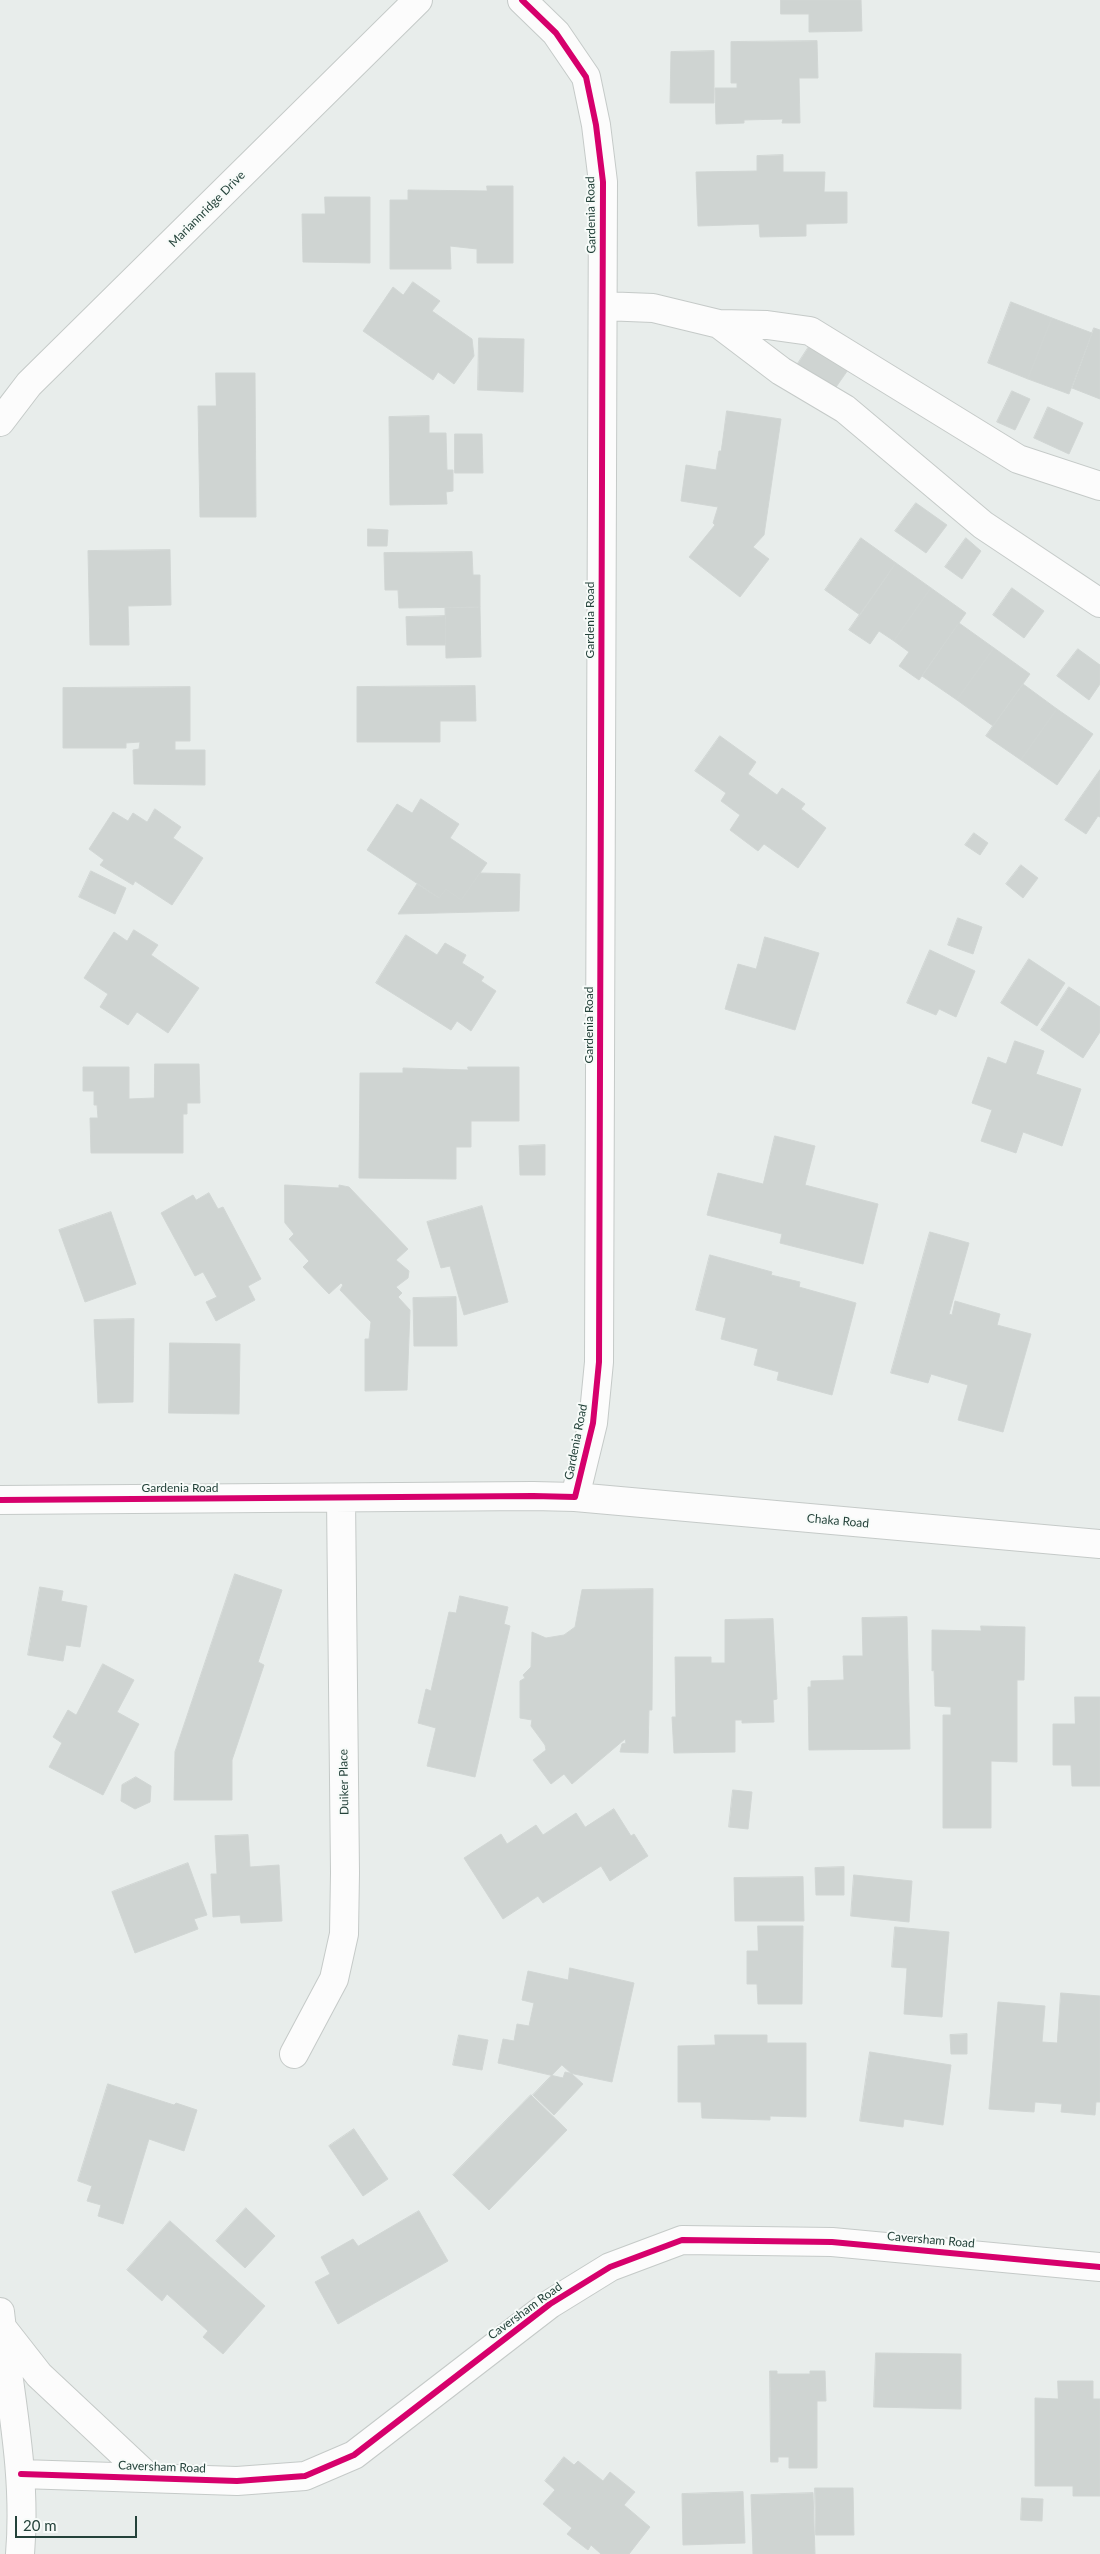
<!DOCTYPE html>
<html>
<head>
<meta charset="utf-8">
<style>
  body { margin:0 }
  #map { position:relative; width:1100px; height:2554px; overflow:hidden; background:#e8edeb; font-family:Lato,sans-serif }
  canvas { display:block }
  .scale { position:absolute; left:15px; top:2516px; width:122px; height:22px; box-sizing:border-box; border:2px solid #24423a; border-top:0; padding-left:6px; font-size:15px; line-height:18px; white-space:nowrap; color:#24423a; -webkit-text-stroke:4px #f7fbf9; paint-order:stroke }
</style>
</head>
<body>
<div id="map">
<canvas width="1100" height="2554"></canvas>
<div class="scale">20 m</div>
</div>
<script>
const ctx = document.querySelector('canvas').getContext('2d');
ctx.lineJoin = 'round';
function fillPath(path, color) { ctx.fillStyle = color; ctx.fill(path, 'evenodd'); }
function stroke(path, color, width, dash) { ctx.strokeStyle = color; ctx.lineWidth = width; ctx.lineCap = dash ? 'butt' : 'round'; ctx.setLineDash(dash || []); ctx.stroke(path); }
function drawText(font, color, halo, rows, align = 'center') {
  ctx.font = font + ' Lato,sans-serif'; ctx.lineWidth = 4; ctx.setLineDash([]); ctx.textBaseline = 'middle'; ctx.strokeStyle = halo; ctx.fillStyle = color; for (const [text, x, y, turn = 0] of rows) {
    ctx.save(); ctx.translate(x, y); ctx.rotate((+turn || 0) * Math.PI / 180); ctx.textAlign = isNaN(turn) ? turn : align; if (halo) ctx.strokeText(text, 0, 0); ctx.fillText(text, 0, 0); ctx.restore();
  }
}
const building = new Path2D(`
  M781,0H861L862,31L809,32V14H781Z
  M817,41L818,78H799L800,123H782L783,119L744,120V123L716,124L715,88H737V83H731V42Z
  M714,51V103H670L671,52Z
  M783,155V172H825L824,192H847V223L806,224V236L760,237L759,224L698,226L696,172L757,171V156Z
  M487,186H513V263H477V249L450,246L451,269H390V200H408V190L487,191Z
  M325,197H370V263L303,262L302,214H325Z
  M413,282L440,301L432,311L472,339L474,356L454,384L438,372L433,380L363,331L393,287L403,295Z
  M1011,302L1052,318L1028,379L988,363Z
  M1052,318L1092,333L1069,394L1028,379Z
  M1094,328L1100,330V399L1072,388Z
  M479,338L524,339L523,392L478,390Z
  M812,342L850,367L834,390L797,365Z
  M216,373H255L256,517H200L198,406H216Z
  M1012,391L1030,399L1015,430L997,422Z
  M1048,407L1083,423L1069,454L1034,438Z
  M727,411L781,419L764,535L753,547L769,559L740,597L689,557L715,525L713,523L718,507L681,501L686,465L716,470L719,451H721Z
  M429,416V433H446L447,470H453V491L446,492L447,504L390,505L389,417Z
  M455,434H482L483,473H455Z
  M916,503L947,525L926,553L895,531Z
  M368,529L388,530L387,546H368Z
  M861,538L896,563L860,615L825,590Z
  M966,538L981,551L962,579L945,567Z
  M170,550L171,605L128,606L129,645H90L88,551Z
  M472,552L473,575H480V607L399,608L398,590H385L384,553Z
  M896,563L931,588L894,641L879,631L870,644L849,630Z
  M931,588L966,613L919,680L899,666L909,652L894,641Z
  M1012,588L1044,611L1024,638L993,615Z
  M480,607L481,657L446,658L445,608Z
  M445,616L446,645H407L406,617Z
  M959,623L994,648L957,700L922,676Z
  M994,648L1030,674L993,726L957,700Z
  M1078,649L1100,665V684L1089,700L1057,676Z
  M1023,684L1057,709L1021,760L986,736Z
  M475,686L476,721H440V742H357V687Z
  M190,687V741H175V750H205V785L134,784L133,750L139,749L140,742L126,743V748H63V688Z
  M1057,709L1093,734L1057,785L1021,760Z
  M720,736L756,762L748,774L777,795L782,788L805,804L801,809L826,828L798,868L764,844L758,851L730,830L740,815L721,801L726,793L695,771Z
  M1100,770V817L1098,816L1086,834L1065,820Z
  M421,799L459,824L450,838L487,863L461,900L446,889L439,898L367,850L397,804L412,813Z
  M155,809L181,827L173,838L203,858L172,905L135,881L133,885L100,865L104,860L89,849L113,812L128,821L133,813L147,822Z
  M974,833L988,843L980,855L965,845Z
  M1021,865L1038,878L1023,898L1006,884Z
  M91,871L126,888L115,914L79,897Z
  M480,873L520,874L519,911L398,914L417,884L439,898L446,889L461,900Z
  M958,918L982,927L973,954L948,945Z
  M134,930L158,945L151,955L199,988L168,1033L137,1012L128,1025L100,1007L108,994L84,978L114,932L127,941Z
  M406,935L437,955L445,943L466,955L462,963L484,977L481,981L496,991L471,1031L457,1021L451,1030L376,983Z
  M765,937L819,953L795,1030L725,1009L738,964L756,969Z
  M930,950L975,971L956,1017L939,1009L936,1015L907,1003Z
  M1029,959L1065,983L1037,1026L1001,1003Z
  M1069,987L1100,1007V1032L1083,1058L1041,1030Z
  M1015,1041L1044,1051L1036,1074L1081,1089L1062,1146L1023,1132L1016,1153L981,1141L992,1110L972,1103L988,1057L1006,1064Z
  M155,1064H199L200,1103H187V1114H183V1153H91L90,1118H98L97,1105H94V1091H83V1067H129V1099L154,1098Z
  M468,1067H519V1121H471V1147H456V1179L359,1178L360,1073H403V1068L468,1070Z
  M775,1136L815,1146L805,1185L878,1204L863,1264L780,1243L782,1234L707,1215L718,1173L763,1184Z
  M545,1145V1175H520L519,1146Z
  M285,1185L339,1188V1185L349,1187L408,1249L396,1260L409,1271L408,1278L396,1287L402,1293L398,1297L410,1310L407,1390L365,1391V1339H369L371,1322L340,1290L343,1285L341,1283L329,1294L303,1267L309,1261L289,1239L294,1234L285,1223Z
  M209,1193L218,1209L223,1207L261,1279L248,1286L255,1300L216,1321L206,1302L217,1297L203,1272L195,1276L161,1213L193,1195L196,1200Z
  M482,1206L508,1302L464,1315L450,1266L441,1268L427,1222Z
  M111,1212L136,1284L85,1302L59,1230Z
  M930,1232L969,1243L949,1314L952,1315L955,1301L1000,1314L997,1325L1031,1334L1003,1432L958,1420L968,1385L931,1374L928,1383L891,1373Z
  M710,1255L772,1272L771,1275L800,1282L799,1287L856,1303L832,1395L777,1380L779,1372L754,1365L758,1349L721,1339L726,1318L696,1310Z
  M456,1297L457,1346H414L413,1298Z
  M134,1319L133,1402L98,1403L94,1320Z
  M170,1343L240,1344L239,1414L169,1413Z
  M235,1574L282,1590L258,1662L264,1665L232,1760V1800H174L175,1752Z
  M40,1587L63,1591L61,1601L87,1606L80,1647L66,1645L63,1661L28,1655Z
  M653,1589L652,1710H649L648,1753L620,1752L622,1744L626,1743L625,1739L572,1784L564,1774L551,1784L533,1760L546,1750L545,1745L531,1726L532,1720L520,1718V1681L525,1678L523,1675L531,1667L532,1632L546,1638L564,1635L575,1627L582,1590Z
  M460,1596L508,1607L504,1624L510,1626L475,1777L427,1766L436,1728L418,1723L426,1689L431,1691L449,1612L456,1613Z
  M907,1617L910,1749L809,1750L808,1687H811V1681L844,1680L843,1656H863L862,1618Z
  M773,1619L777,1699L773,1700L774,1722L742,1723V1720H735V1752L674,1753L672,1717H676L675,1657H711V1663H725V1620Z
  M981,1626L1025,1627L1024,1680H1017V1762L991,1761V1828H943V1715H951V1707L935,1706L934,1670L932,1671V1630L981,1631Z
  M103,1664L134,1680L117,1712L139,1724L103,1795L49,1767L62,1743L53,1737L68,1710L76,1715Z
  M1075,1697H1100V1786H1072L1071,1765H1053V1724H1075Z
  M136,1777L151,1786L150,1802L135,1809L121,1801L122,1785Z
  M733,1790L752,1792L748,1829L729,1827Z
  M614,1809L631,1836L634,1834L648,1856L610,1881L601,1866L543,1903L538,1896L503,1919L464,1858L501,1834L507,1844L536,1825L543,1835L576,1813L585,1827Z
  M248,1835L250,1867L279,1865L282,1921L241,1923L240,1915L213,1917L211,1874H217L215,1836Z
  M188,1863L207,1915L194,1919L198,1929L135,1953L112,1892Z
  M844,1867V1895H816L815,1868Z
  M854,1875L912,1881L909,1922L851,1916Z
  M803,1877L804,1921H735L734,1878Z
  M758,1926H803L802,2004H758L757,1984H747V1951H758Z
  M895,1927L949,1932L942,2017L904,2014L907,1968L892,1967Z
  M570,1968L634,1983L612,2082L565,2072L563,2078L498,2063L503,2039L514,2041L517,2024L529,2026L534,2003L522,2000L528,1971L568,1980Z
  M1061,1993L1100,1996V2102H1096L1095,2115L1061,2112L1062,2104L1035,2102L1034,2112L989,2109L998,2002L1045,2006L1042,2042L1057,2043Z
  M967,2034V2054H951L950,2035Z
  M459,2035L488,2040L482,2070L453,2065Z
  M715,2035H767V2043H806V2117L770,2116V2120L702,2118L701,2102H678V2046L715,2045Z
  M870,2052L951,2065L943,2125L904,2119L903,2127L860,2121Z
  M562,2065L583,2084L554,2115L533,2095Z
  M108,2084L174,2105L176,2103L197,2110L184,2151L149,2139L123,2224L98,2216L101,2205L87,2201L92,2186L78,2181Z
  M531,2095L567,2130L489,2210L453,2175Z
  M354,2129L388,2179L363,2196L329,2146Z
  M246,2208L275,2236L245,2268L216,2241Z
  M419,2211L448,2261L338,2324L315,2282L330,2274L321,2257L353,2239L358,2246Z
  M170,2221L265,2306L223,2354L203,2337L208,2331L167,2294L162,2301L127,2270Z
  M876,2353L961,2354V2409L874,2407Z
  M770,2371H777V2374H810V2371H825L826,2401H817V2468H789V2457H778V2462H771Z
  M1058,2381H1093V2399H1100V2496H1073V2486H1035V2398L1058,2399Z
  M564,2457L574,2465L578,2461L603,2481L610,2472L635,2492L624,2505L650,2527L629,2554H601L591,2545L588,2550L567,2534L572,2528L543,2504L555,2490L545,2481Z
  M815,2488H853L854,2535H816Z
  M743,2492L745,2543L683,2545L682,2494Z
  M813,2493L815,2554H753L751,2495Z
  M1022,2498L1043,2499L1042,2521L1021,2520Z`);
fillPath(building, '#cfd4d2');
stroke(building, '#d1d6d4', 1);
const minor = new Path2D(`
  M603,306L653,308L719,324L767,325L810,331L1018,459L1100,486
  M719,324L781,371L845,409L983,525L1100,603
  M0,422L29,384L418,0
  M575,1497L1100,1544
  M0,1500L533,1496L575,1497L593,1423L599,1362L603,182L596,125L586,77L556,33L522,0
  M294,2054L334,1979L344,1934L345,1873L341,1498
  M0,2312C9,2393 27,2472 20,2554
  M3,2329L39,2375L149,2478
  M21,2474L237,2481L305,2476L354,2455L550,2304L610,2267L682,2240L832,2242L1100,2267`);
stroke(minor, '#c5cac8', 30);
stroke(minor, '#fcfcfc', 28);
stroke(new Path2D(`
  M0,1500L533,1496L575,1497L593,1423L599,1362L603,182L596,125L586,77L556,33L522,0
  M21,2474L237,2481L305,2476L354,2455L550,2304L610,2267L682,2240L832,2242L1100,2267`), '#d6006c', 6);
drawText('12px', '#24423a', '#f7fbf9', [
  ["Mariannridge Drive",207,209,-45],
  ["Gardenia Road",591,215,-91],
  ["Gardenia Road",590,620,-90],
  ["Gardenia Road",589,1025,-90],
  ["Gardenia Road",576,1442,-79],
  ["Gardenia Road",180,1488],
  ["Chaka Road",838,1521,5],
  ["Duiker Place",344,1782,-91],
  ["Caversham Road",931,2240,5],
  ["Caversham Road",525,2311,-36],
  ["Caversham Road",162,2467,2]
]);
</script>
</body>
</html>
